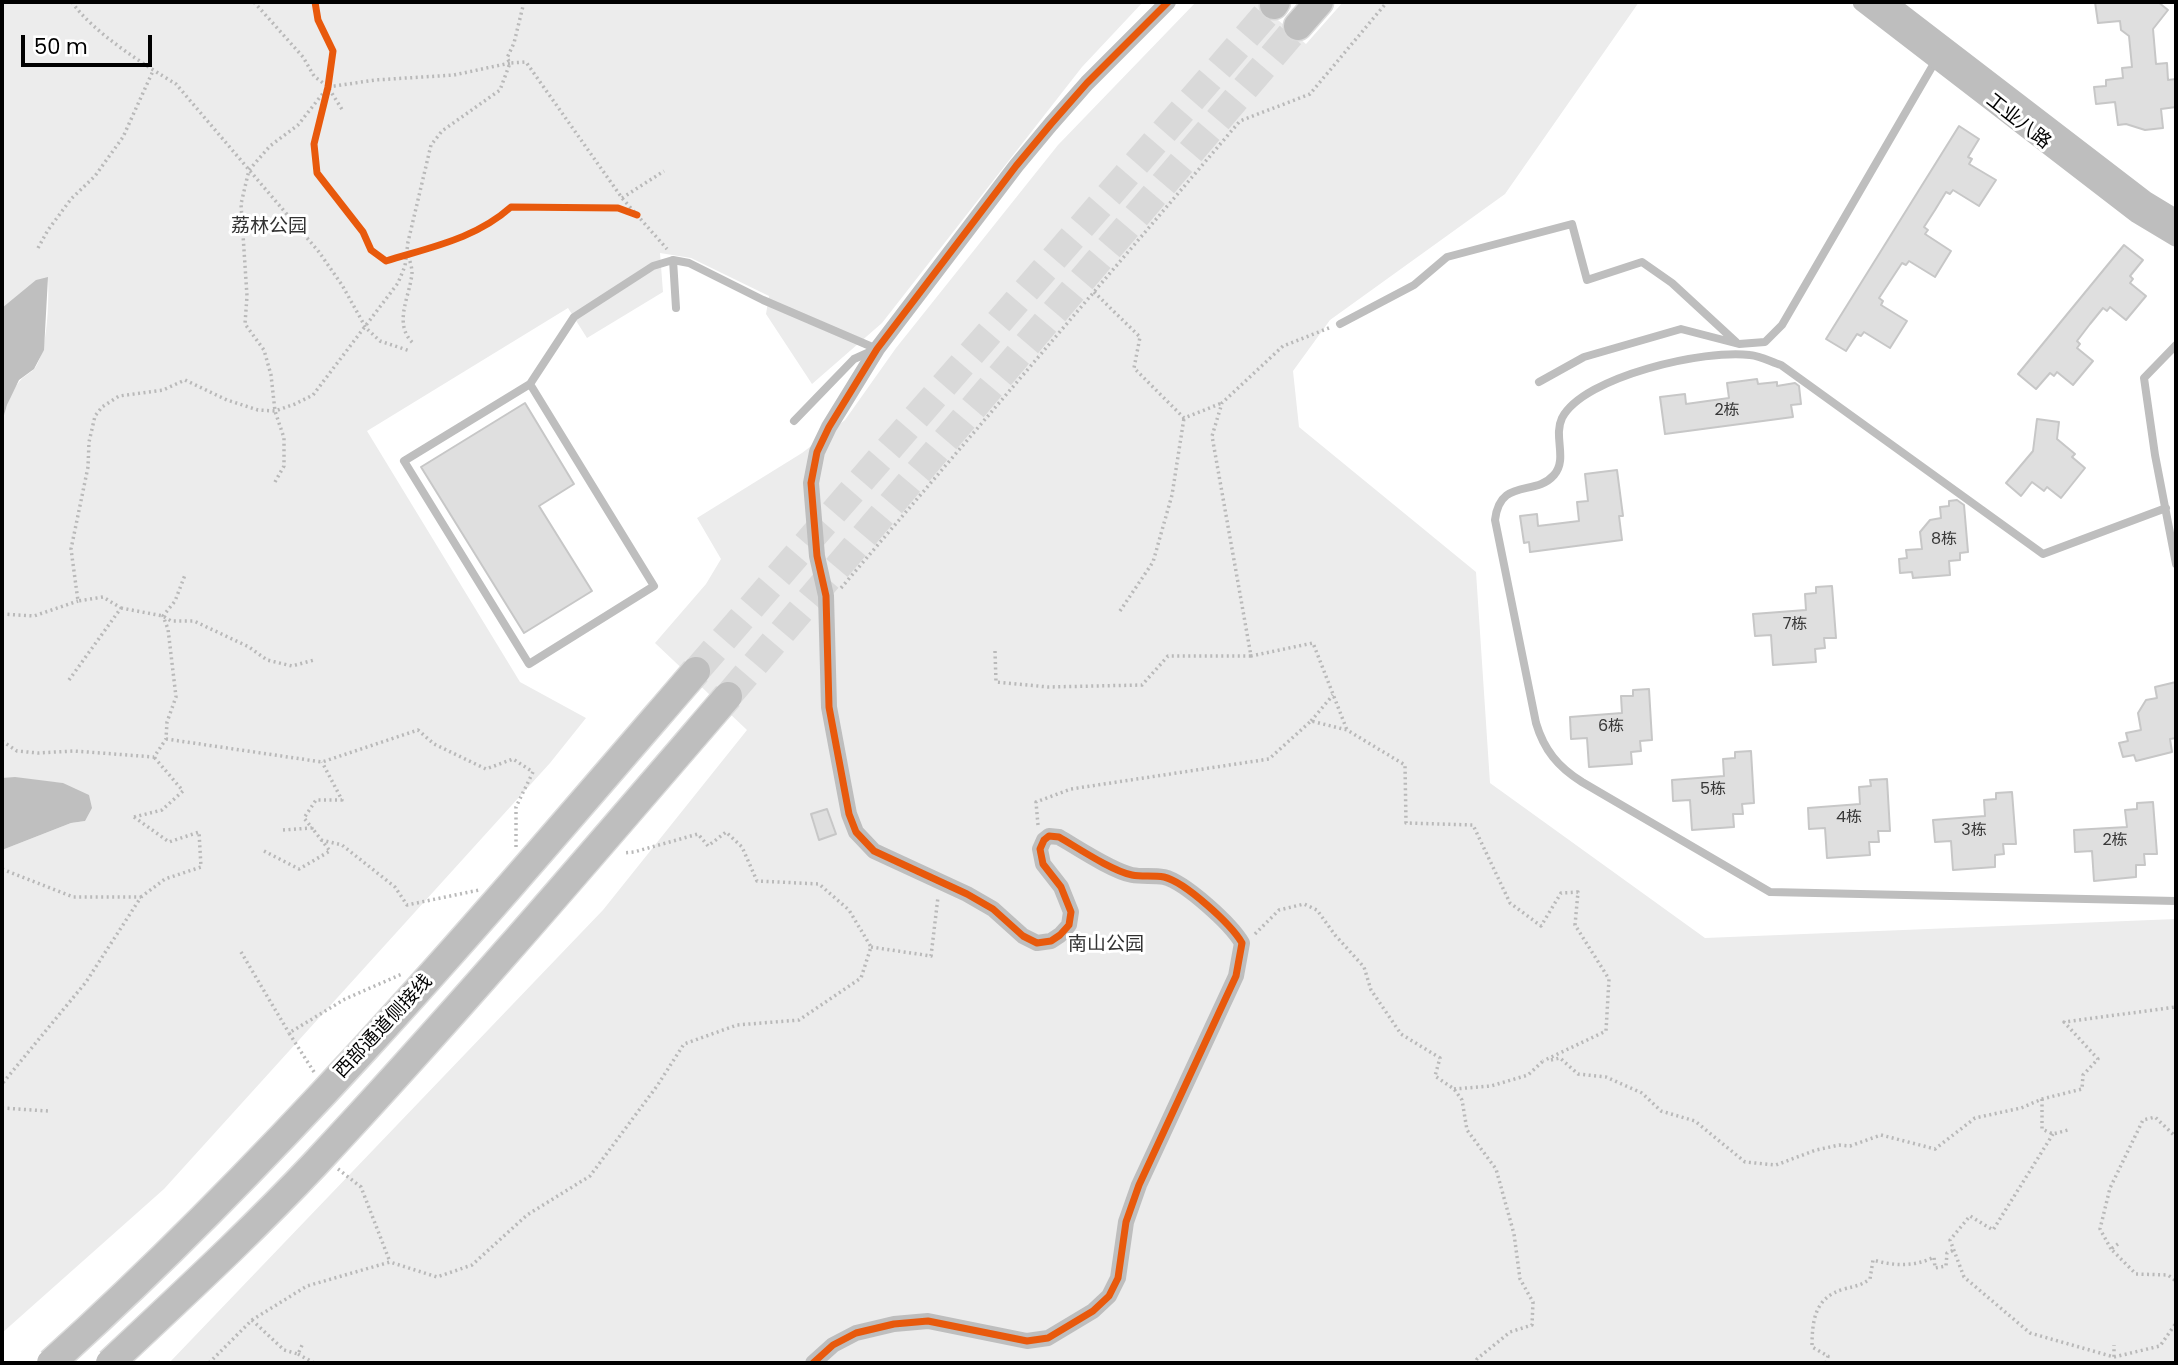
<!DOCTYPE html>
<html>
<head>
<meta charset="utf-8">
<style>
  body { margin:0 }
  #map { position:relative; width:2178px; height:1365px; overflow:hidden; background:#fff; font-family:Poppins,sans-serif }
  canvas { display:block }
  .frame { position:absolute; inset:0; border:4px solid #000; pointer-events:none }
  .scale { position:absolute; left:21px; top:35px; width:131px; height:32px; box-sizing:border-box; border:4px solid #000; border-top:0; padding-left:9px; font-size:21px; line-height:24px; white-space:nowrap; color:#000; -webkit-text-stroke:5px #fff; paint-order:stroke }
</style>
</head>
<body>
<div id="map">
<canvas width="2178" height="1365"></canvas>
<div class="frame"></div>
<div class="scale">50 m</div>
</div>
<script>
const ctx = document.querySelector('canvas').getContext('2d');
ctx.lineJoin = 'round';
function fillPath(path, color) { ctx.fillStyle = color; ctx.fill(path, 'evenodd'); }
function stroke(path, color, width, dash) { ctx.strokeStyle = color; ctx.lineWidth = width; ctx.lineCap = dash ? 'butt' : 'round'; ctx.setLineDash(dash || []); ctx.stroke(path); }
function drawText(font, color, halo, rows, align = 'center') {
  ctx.font = font + ' Poppins,"Noto Sans SC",sans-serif'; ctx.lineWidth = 6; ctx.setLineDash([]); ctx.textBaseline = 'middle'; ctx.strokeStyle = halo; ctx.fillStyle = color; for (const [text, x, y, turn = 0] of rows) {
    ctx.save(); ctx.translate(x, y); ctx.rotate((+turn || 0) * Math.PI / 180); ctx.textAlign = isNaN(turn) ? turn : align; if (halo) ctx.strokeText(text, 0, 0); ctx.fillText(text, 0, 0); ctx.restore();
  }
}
fillPath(new Path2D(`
  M2,2H1143L1082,67L882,323L812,384L766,314L769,296L691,258L660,253L663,292L587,338L568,308L367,431L520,682L586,718L550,763L164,1189L2,1333V850L71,823L85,821L63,783L2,778V422C6,408 10,393 19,382C23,376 31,373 35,368C48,350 49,300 48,278L2,308Z
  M1196,2H1257L1306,44L1343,2H1639L1505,194L1330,320L1293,371L1299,427L1476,572L1490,783L1705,938L2176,919V1363H169L603,910L747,730L655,643L706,584L721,559L697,518L802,453L845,420L896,348L1058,145Z`), '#ececec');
fillPath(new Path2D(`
  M48,277L44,350L34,369L19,380L7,405L2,422V308L36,280Z
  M15,777L63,783L89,795L92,808L85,821L71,823L2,850V778Z`), '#bfbfbf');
const building = new Path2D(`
  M2095,2H2158L2168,10L2153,29L2156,64L2167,63L2168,80L2176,79V107L2161,109L2163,128L2145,130L2126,124L2118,125L2115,102L2096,104L2094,87L2106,86V80L2123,78L2122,68L2132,67L2129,36L2121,30L2120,21L2098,23Z
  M1959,126L1979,139L1968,157L1972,159L1969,164L1996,180L1979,206L1953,190L1950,194L1946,192L1935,210L1924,227L1928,230L1925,234L1951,251L1935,277L1909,261L1906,265L1902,263L1879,298L1883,301L1881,305L1907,321L1890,348L1864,332L1861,336L1857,334L1846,351L1826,339Z
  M2124,245L2143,260L2130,276L2133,279L2130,283L2146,296L2126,320L2110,307L2107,311L2103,308L2090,324L2077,341L2080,344L2077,348L2093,361L2073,385L2057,372L2054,376L2050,373L2036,389L2018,374Z
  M1757,379L1758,384L1777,382V386L1795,383L1799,386L1801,404L1791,405L1793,417L1665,434L1660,397L1685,394L1686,404L1729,398L1727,383Z
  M525,403L574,484L539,506L592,591L524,633L421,467Z
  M2037,419L2059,422L2057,439L2075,454L2072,457L2085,468L2061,498L2047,487L2044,491L2032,482L2021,496L2006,483L2033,451Z
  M1617,470L1623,516H1619L1622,540L1530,552L1529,542L1524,543L1520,516L1537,514L1538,526L1579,521L1577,502L1588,501L1585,474Z
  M1957,500L1964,505L1968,552L1960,553V560L1949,561L1950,575L1913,578L1912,572L1900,573L1899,559L1907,558L1906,550L1922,549L1920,532L1930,520L1941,518L1940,507L1949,506V501Z
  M1832,586L1836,638H1824L1825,648L1815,649L1816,662L1773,665L1771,635L1755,636L1753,614L1806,610L1805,594L1816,593V587Z
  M2176,682V738L2170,739L2172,752L2136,761L2134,755L2123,757L2119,743L2128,741L2126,733L2141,730L2138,713L2146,700L2157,698L2155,687Z
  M1649,689L1652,740L1640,741L1641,751L1631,752L1632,764L1589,767L1587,738L1571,739L1570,717L1622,713L1621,696H1633V690Z
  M1751,751L1754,803L1742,804L1743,814H1733L1734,827L1692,830L1690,800L1673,801L1672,780L1724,776L1723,759L1735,758V752Z
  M1887,779L1890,831H1878L1879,842H1869L1870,855L1827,858L1825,828L1809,829L1808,808L1860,804L1859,787L1871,786L1870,780Z
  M2012,792L2016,844H2003L2004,854L1995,855V867L1953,870L1951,841L1935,842L1933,820L1985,816L1984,800L1996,799V793Z
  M2153,802L2157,854H2144L2145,865H2136V877L2094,881L2092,851L2075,852L2074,830L2127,827L2125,810L2137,809V803Z
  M827,809L836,834L819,840L811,814Z`);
fillPath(building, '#dfdfdf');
stroke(building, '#c7c7c7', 2);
stroke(new Path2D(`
  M696,671L1274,5
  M728,696L1298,26`), '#d9d9d9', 28, [28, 14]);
const motorway = new Path2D(`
  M1274,5L1276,2
  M1298,26L1319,2`);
stroke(motorway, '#dbdbdb', 31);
stroke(new Path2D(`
  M72,2C91,31 146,66 176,84L319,252L342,285L366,328L380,341L410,351
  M254,2L303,57L314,76L328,87L343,111
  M524,2L514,43L507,58L510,63L526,62L622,198L667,249
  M622,198L664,171
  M38,248L48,230L71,199L95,176L123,137L153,71
  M408,256C410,261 412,267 412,273C410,297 392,324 414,344
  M1094,292L1140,337L1134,368L1184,418L1222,403
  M1329,328L1283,346L1222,403L1212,436L1251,656L1313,643L1347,730
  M275,482L284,466V438L275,411L271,375L264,350L245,324L247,296L241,204L249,170L270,146L298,125L328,87L375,80L454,75L510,63
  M841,588L1240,121L1310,94L1387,2
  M121,608L163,616L171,621H194L249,647L267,660L292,666L314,660
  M1120,611L1153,562L1172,495L1184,418
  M2,614L34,616L78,601
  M995,651L996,682L1048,687L1142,685L1168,656H1251
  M69,680L121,608L103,597L78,601L71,549L88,467L89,442L95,416L102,407L119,396L163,390L185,380L227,400L258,410L275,411L295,404L313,395L398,283L405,266L408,242L431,145L442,131L500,90L510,63
  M1311,721L1333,695
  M166,739L322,762L418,730L434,744L486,769L513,759L533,772L516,807V847
  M2,741L17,751L38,753L74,751L154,757L166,739L167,722L176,697L168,629L163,616L175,601L185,575
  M134,817L169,842L199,832L201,867L165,879L141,897
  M134,817L162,810L183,791L154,757
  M1038,825L1036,802L1071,789L1269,759L1311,721L1347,730L1405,765L1406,823L1473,825L1510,903L1541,926L1561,893L1578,892L1575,925L1609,979L1606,1031L1543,1061
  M283,830L312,828L304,818L316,800H342L322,762
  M321,840L342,845L395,887L407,905L479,890
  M264,851L299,869L330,851L312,828
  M2,869L73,897H141L86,982L2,1084
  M1255,934L1279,910L1304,904L1317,910L1335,935L1364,967L1371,990L1401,1034L1440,1058L1435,1076L1454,1089L1462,1100L1467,1130L1496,1169L1514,1234L1520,1279L1533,1302L1532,1325L1510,1332L1477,1359L1475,1363
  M871,947L931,956L938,897
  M241,952L289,1033
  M1551,1060L1560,1058L1578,1074L1606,1077L1642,1093L1661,1111L1695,1121L1745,1162L1776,1165L1816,1150L1839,1145L1850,1146L1881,1135L1935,1149L1975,1118L2021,1108L2042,1099L2082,1089L2083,1075L2098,1059L2064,1022L2176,1007
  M314,1072L289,1033L345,999L402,974
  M1454,1089L1491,1086L1528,1075L1543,1061
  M2042,1099V1129L2053,1134L2068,1130
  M2,1108L48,1111
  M2053,1134L1993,1230L1970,1216L1950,1240L1964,1277L2030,1333L2114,1357V1345
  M338,1169L361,1187L390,1262
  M2118,1244L2111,1249L2136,1274L2168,1275L2176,1281
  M2111,1249L2100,1229L2110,1188L2143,1120L2155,1117L2176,1137
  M252,1320L284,1350L298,1354L303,1343
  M298,1354L314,1363
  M2114,1357L2160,1346L2176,1323
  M209,1363L252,1320L307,1286L390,1262L437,1277L472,1265L527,1215L590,1176L657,1086L684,1044L737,1025L799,1020L861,978L871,947L849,910L819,884L757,881L742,847L726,832L708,846L698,834L634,852L623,853
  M1826,1363L1828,1356L1812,1347C1812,1320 1815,1297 1844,1289C1855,1286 1860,1286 1870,1279L1873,1260C1894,1266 1915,1267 1934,1257L1935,1268L1946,1266L1947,1253L1954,1250`), '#b9b9b9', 3.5, [2, 3.5]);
stroke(new Path2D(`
  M673,260L676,308
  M1340,324L1414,285L1447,257L1572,224L1587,280L1642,262L1672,283L1736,342
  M2176,345L2144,378L2155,455L2176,564
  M1539,382L1584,357L1681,329L1739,344L1765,342L1782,325L1936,60
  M530,384L654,586L529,664L404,461L530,384L574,317L653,266L673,260L689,263L763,300L877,349
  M794,421L854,359L874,350
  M2166,508L2043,554L1781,365C1771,362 1761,356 1750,355C1706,349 1584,376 1562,418C1553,437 1568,459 1554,475C1535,497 1500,477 1495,520L1536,723C1544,750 1558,767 1582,782L1770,892L2176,901`), '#bebebe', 8);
stroke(new Path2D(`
  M813,1363L833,1345L856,1333L894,1324L928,1321L1027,1341L1048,1338L1093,1311L1109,1296L1118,1278L1126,1222L1139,1185L1236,976L1242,943C1231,924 1185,882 1164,877C1153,875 1142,877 1132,875C1112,871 1078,848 1059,837L1049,836L1044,840L1040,849L1043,864L1061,887L1071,912L1069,925L1060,935L1051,941L1037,943L1023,936L993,909L967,894L874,851L856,832L849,814L829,707L826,596L817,556L811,483L817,452L829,427L877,349L1016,166L1051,124L1087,83L1168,2`), '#bebebe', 16);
stroke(new Path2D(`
  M1862,2L2136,213L2176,237
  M1887,2L2145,200L2176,219`), '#bebebe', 19);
stroke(motorway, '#bebebe', 28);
const motorwayBridge = new Path2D(`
  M51,1363C286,1151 490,910 696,671
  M110,1363C179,1298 250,1233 315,1164C457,1012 592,854 728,696`);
stroke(motorwayBridge, '#dbdbdb', 31, []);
stroke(motorwayBridge, '#bebebe', 28);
stroke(new Path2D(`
  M315,2L318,20L333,51L328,87L314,144L317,173L363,232L371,250L386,261C431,247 475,239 511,207L618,208L637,215
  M813,1363L833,1345L856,1333L894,1324L928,1321L1027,1341L1048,1338L1093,1311L1109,1296L1118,1278L1126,1222L1139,1185L1236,976L1242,943C1231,924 1185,882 1164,877C1153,875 1142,877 1132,875C1112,871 1078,848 1059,837L1049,836L1044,840L1040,849L1043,864L1061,887L1071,912L1069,925L1060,935L1051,941L1037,943L1023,936L993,909L967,894L874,851L856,832L849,814L829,707L826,596L817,556L811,483L817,452L829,427L877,349L1016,166L1051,124L1087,83L1168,2`), '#e8590c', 7);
drawText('16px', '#383838', null, [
  ["2栋",1727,411],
  ["8栋",1944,540],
  ["7栋",1795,625],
  ["6栋",1611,727],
  ["5栋",1713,790],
  ["4栋",1849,818],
  ["3栋",1974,831],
  ["2栋",2115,841]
]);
drawText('19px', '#000', '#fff', [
  ["工业八路",2018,122,38],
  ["西部通道侧接线",384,1027,-47]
]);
drawText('19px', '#333', '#fff', [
  ["荔林公园",269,227],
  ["南山公园",1106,945]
]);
</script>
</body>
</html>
